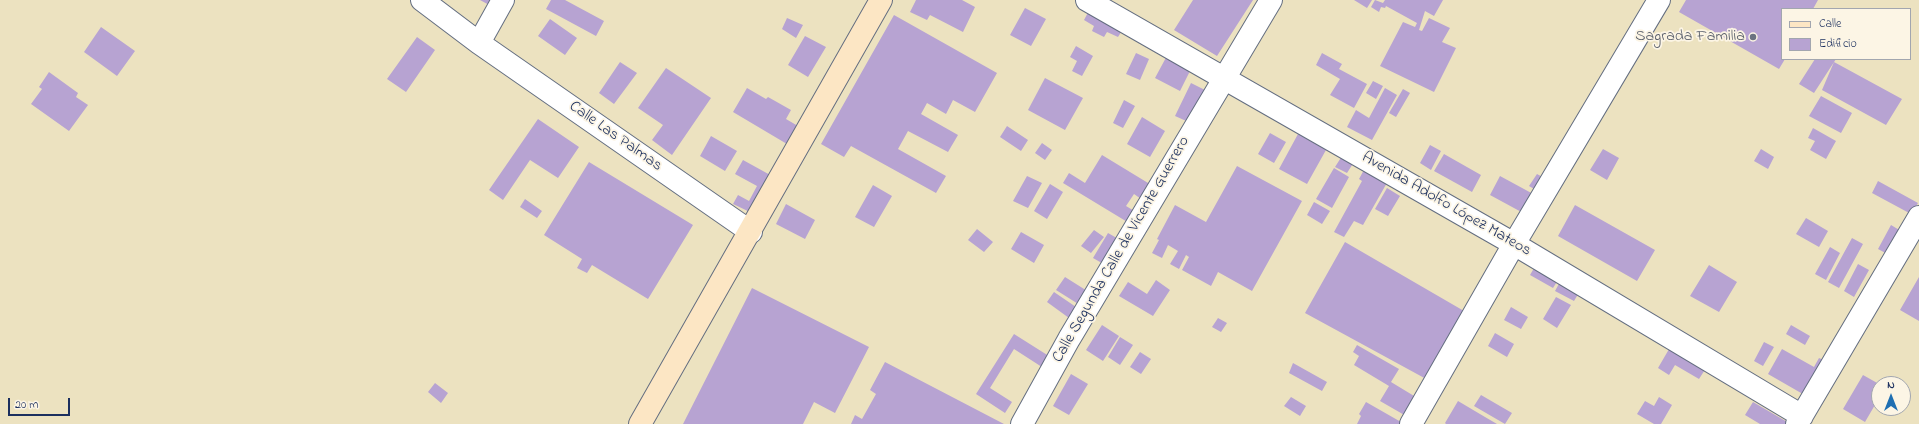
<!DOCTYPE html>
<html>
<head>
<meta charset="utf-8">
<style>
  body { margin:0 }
  #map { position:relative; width:1919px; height:424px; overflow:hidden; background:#ece2c0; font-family:"Indie Flower",sans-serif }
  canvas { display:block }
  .legend { position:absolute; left:1781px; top:8px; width:130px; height:52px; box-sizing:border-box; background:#fcf5e5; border:1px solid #a2a6af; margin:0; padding:5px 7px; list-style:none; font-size:12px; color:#1b2f5e }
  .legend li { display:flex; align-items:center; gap:8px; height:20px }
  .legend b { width:20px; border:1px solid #a2a6af }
  .north { position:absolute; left:1871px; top:376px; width:40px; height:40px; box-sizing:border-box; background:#fcf5e5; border:1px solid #a2a6af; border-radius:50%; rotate:0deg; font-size:11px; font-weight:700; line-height:16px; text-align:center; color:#1b2f5e }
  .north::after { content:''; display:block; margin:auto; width:14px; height:18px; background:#1f6fb2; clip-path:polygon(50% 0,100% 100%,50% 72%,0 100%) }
  .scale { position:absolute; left:8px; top:398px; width:62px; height:18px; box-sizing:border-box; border:2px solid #1b2f5e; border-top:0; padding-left:5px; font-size:12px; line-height:14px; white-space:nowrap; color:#1b2f5e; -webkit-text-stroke:3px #fcf5e5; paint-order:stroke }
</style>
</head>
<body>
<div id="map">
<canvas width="1919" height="424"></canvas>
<ul class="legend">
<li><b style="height:5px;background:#fce6c4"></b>Calle</li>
<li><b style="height:11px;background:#b7a3d2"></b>Edificio</li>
</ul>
<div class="north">N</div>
<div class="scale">20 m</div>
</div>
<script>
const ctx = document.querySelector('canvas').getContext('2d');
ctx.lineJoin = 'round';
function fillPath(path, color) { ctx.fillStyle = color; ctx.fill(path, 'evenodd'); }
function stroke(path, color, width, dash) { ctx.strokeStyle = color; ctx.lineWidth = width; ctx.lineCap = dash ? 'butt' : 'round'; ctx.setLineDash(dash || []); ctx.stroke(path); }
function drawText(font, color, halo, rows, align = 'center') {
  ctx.font = font + ' "Indie Flower",sans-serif'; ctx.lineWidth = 3.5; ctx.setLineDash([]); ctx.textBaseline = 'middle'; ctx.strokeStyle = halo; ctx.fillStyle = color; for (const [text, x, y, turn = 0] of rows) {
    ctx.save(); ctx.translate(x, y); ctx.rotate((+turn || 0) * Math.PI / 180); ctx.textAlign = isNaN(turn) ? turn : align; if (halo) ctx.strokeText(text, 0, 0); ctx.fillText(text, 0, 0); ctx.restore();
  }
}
fillPath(new Path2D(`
  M480,0H494L491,6Z
  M551,0H565L604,21L596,36L546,9Z
  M916,0H962L975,7L963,32L930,15L927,20L910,12Z
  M1193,0H1253L1217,56L1174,30Z
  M1354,0H1372L1367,8Z
  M1375,0L1383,3L1385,0H1443L1434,16L1425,11L1419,30L1422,31L1429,18L1450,28L1442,42L1456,48L1434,92L1380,66L1403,22L1415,27L1417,23L1386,6L1385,8L1381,7L1379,12L1371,7Z
  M1686,0H1818L1813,9H1782V59H1785L1779,69L1679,12Z
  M1092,5L1126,24L1118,37L1107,32L1104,37L1092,31L1094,26L1084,20Z
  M1025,8L1046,19L1031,46L1010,35Z
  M894,15L997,73L975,112L953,100L946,114L927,103L921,114L958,135L948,152L908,131L898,149L946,176L936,193L851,146L844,157L821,144Z
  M787,18L803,25L796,38L782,29Z
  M550,19L577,38L565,55L538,36Z
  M101,27L135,51L117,76L84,52Z
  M805,36L826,47L808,77L788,65Z
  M417,37L435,50L406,92L387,79Z
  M1076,46L1093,56L1082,76L1072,71L1077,61L1070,57Z
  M1169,52L1193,65L1180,91L1155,78Z
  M1136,53L1149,59L1140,80L1126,74Z
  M1322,53L1342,64L1339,69L1367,84L1354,108L1330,95L1340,79L1316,65Z
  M1815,59H1836L1814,93L1799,84Z
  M620,62L637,73L614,104L599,93Z
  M1834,62L1902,99L1886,125L1822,90Z
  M666,68L711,98L672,155L652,140L663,125L638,108Z
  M49,72L78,93L76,97L88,105L69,131L31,104L42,89L39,87Z
  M1045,78L1083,98L1065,130L1028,110Z
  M1373,81L1383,86L1376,99L1366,93Z
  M1191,83L1209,92L1193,124L1175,116Z
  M747,88L766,99L768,97L791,110L786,119L803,129L792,147L733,112Z
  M1385,88L1397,95L1372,140L1347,127L1356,110L1369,118Z
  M1403,89L1410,93L1396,117L1389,113Z
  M1821,96L1852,113L1841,133L1809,116Z
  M1124,100L1135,106L1123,128L1113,123Z
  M1142,117L1165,131L1150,157L1127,144Z
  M538,119L579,147L558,178L530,160L503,200L489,190Z
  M1007,126L1028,140L1021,151L1000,137Z
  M1813,128L1836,141L1826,159L1810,150L1815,141L1808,138Z
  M1270,133L1286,142L1274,163L1258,154Z
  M1298,134L1326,150L1307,184L1279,169Z
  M711,136L737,151L725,171L700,156Z
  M1042,143L1052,150L1045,160L1035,153Z
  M1430,145L1441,151L1431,170L1420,163Z
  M1603,149L1619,158L1607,180L1590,170Z
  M1761,149L1774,157L1768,169L1754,161Z
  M1444,154L1481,175L1472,192L1434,171Z
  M1102,155L1153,186L1144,201L1134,194L1126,206L1136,212L1129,223L1063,183L1069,173L1085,183Z
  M1342,156L1354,162L1347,173L1335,167Z
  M743,160L772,176L752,213L733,204L738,195L749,201L757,186L735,174Z
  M589,162L693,225L648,299L592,265L587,273L577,268L582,259L544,235Z
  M1237,166L1302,201L1252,291L1218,272L1211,286L1182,270L1189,257L1186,255L1179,269L1170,264L1178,251L1168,245L1162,258L1152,253L1159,240L1157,239L1175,205L1206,222Z
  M1334,168L1349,177L1332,208L1316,199Z
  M1365,168L1388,181L1363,225L1354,221L1344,237L1334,232L1362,181L1359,179Z
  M1537,174L1548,180L1541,193L1529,186Z
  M1027,176L1042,183L1028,208L1013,201Z
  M1500,176L1535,195L1525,214L1490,195Z
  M1878,181L1918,203L1911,214L1872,193Z
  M1050,184L1063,192L1047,219L1034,211Z
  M873,185L892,196L874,227L855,217Z
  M1387,188L1400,196L1388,216L1375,209Z
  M525,199L542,211L537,218L520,207Z
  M1314,202L1330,211L1322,224L1307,215Z
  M786,204L815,220L805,239L776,224Z
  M1575,205L1655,250L1637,281L1558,236Z
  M1806,218L1828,231L1819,247L1796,234Z
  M1891,225L1906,234L1893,257L1878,249Z
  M977,229L993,242L984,252L968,240Z
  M1094,230L1104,237L1091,253L1081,246Z
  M1021,232L1044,245L1034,263L1011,249Z
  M1108,233L1122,241L1107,266L1093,258Z
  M1852,238L1863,244L1839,288L1828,282Z
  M1345,242L1464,311L1428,380L1305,313Z
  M1830,247L1840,253L1826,280L1815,274Z
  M1537,263L1560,277L1553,288L1530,275Z
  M1858,264L1869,270L1854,297L1844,291Z
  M1709,265L1737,282L1719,312L1690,296Z
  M1065,277L1092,294L1083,307L1056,290Z
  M1919,277V321L1900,310Z
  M1156,280L1170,290L1153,316L1119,296L1128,282L1147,294Z
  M1561,280L1580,291L1574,301L1555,291Z
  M752,288L869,347L835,413L814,402L803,424H683Z
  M1054,292L1076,307L1069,318L1047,302Z
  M1556,297L1571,305L1557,328L1543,319Z
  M1511,307L1528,317L1521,329L1504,320Z
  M1218,318L1227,323L1221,332L1212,327Z
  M1102,325L1119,336L1103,361L1086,350Z
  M1791,325L1810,336L1805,345L1786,334Z
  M1495,333L1514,344L1507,357L1488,346Z
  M1014,334L1052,358L1045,369L1014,349L990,388L1012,402L1005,413L976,394Z
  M1120,337L1133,345L1120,365L1108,357Z
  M1764,342L1774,347L1763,366L1754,361Z
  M1672,344L1708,365L1699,379L1675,365L1669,375L1658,368Z
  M1357,345L1399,369L1391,382L1424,402L1413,420L1380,401L1389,386L1354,365L1359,356L1353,352Z
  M1782,349L1814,367L1819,358L1830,363L1808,397L1768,374Z
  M1140,352L1151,359L1141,374L1130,367Z
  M885,362L1004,424H851L855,415L862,419L876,394L870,390Z
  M1293,363L1327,382L1322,391L1289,373Z
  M1071,374L1088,384L1069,415L1053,406Z
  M1863,375L1879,384V398L1865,422L1843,409Z
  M435,383L448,393L441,403L428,392Z
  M1481,395L1512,413L1505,424L1474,406Z
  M1291,397L1306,406L1300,416L1284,406Z
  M1659,397L1672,405L1661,424H1654L1637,414L1645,401L1654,406Z
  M1458,401L1485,417L1497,424H1446L1445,423Z
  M1366,402L1401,422L1399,424H1357L1361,416L1359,414Z
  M1753,402L1789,423V424H1760L1745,415Z`), '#b7a3d2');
const street = new Path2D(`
  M422,0L479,43L751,232
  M1087,0L1514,244L1802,416
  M479,43L503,0
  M1022,424L1069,339L1271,0
  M1411,424L1514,244L1659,0
  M1797,424L1919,217`);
const secondary = new Path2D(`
  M640,424L881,0`);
stroke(street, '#646e80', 24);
stroke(secondary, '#646e80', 24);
stroke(street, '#fff', 22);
stroke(secondary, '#fce6c4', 22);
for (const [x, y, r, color] of [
  [1753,37,4,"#6b7280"]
]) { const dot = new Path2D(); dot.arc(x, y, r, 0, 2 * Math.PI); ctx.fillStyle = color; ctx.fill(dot); stroke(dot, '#fcf5e5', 1.5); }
drawText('16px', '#5b616d', '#fcf5e5', [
  ["Sagrada Familia",1745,37]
], 'right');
drawText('16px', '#1b2f5e', '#fcf5e5', [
  ["Calle Las Palmas",615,137,35],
  ["Avenida Adolfo López Mateos",1446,205,30],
  ["Calle Segunda Calle de Vicente Guerrero",1122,250,-60]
]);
</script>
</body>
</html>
